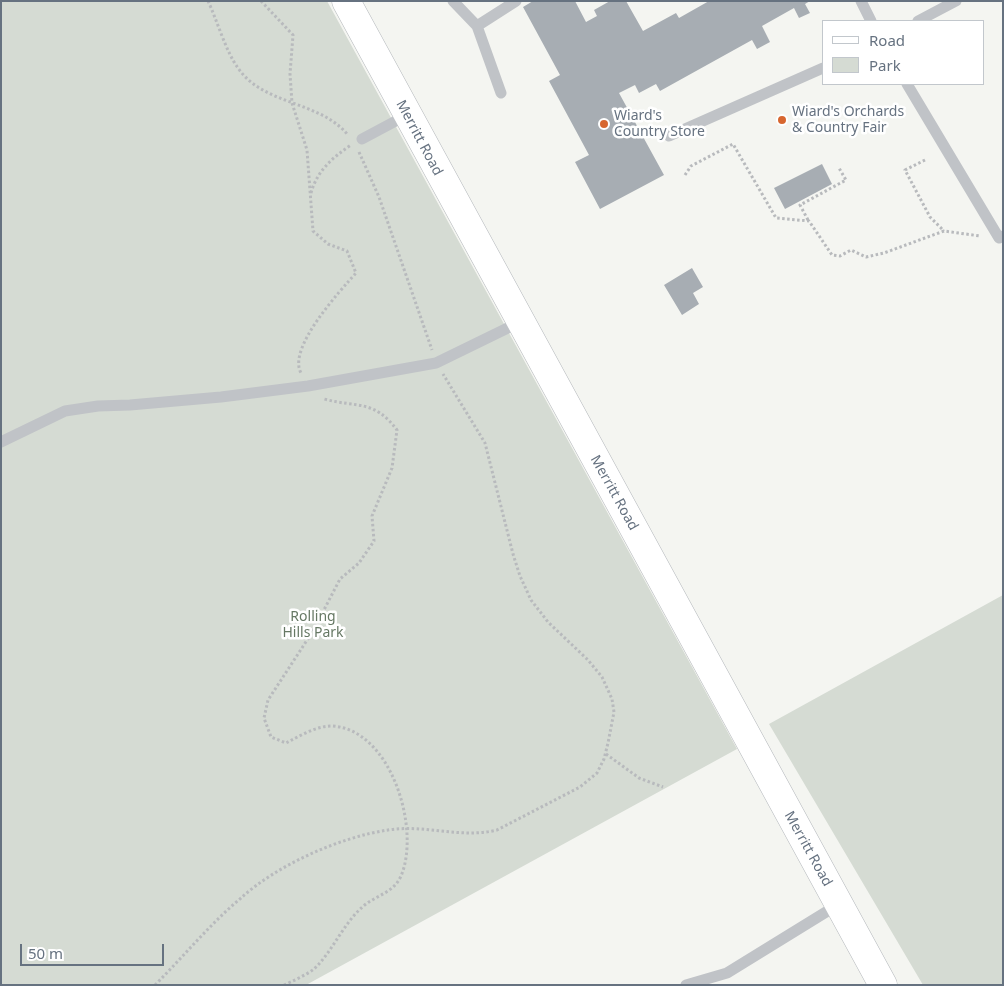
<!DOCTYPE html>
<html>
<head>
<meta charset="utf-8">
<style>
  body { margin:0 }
  #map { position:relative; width:1004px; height:986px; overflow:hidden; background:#f4f5f1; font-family:"Noto Sans",sans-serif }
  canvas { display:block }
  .frame { position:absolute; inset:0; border:2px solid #667280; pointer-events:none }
  .legend { position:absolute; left:822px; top:20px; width:162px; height:65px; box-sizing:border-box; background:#fff; border:1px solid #c2c7cc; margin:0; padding:6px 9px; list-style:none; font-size:15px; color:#667280 }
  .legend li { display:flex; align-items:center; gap:10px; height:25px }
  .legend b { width:25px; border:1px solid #c2c7cc }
  .scale { position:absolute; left:20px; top:944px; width:144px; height:22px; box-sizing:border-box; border:2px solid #667280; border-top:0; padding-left:6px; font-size:15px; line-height:18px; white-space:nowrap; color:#667280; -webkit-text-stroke:4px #fff; paint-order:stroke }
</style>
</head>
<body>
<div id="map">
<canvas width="1004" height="986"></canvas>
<div class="frame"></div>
<ul class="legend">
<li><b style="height:6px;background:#fff"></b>Road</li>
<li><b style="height:14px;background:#d5dbd3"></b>Park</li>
</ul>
<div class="scale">50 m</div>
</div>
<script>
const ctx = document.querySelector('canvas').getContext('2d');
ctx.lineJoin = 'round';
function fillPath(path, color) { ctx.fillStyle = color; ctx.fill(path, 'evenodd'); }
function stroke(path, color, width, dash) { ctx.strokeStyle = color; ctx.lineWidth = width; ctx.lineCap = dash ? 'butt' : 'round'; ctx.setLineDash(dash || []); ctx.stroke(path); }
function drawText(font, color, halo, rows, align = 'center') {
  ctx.font = font + ' "Noto Sans",sans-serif'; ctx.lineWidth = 5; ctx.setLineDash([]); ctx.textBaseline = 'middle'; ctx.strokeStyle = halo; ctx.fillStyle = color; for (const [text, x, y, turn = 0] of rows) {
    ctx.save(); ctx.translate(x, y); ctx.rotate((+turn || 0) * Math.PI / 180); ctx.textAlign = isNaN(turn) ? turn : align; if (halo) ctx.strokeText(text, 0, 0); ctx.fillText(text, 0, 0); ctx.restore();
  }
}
fillPath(new Path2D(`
  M1,1H327L737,749L306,985H1Z
  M1003,595V985H923L769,724Z`), '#d5dbd3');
fillPath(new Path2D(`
  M533,1H575L586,22L597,16L594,10L610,1H626L643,31L676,13L679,18L709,1H810L805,4L810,13L799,18L794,8L762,26L770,42L757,49L752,40L660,91L656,84L639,93L635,85L619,93L664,175L600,209L575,162L589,155L549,81L560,75L523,7Z
  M822,164L832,184L785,209L774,188Z
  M692,268L703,287L693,293L699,304L682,315L664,285Z`), '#a7adb3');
const secondary = new Path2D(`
  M346,1L883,985`);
stroke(secondary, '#b3b7bb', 29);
stroke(new Path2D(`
  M208,1C217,20 226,52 238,68C264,106 319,100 348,135
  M261,1L293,35L290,74L292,103L307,150L313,231L328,244L347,251L356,273C340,291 287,348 301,373
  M359,152L379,197L432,350
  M925,160L905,170L930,217L944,231
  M685,175L691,166L733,144L776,218L809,221L832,255L840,256L851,250L866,257L884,253L944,231L980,236
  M311,193C317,171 332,158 351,145
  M808,220L800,205L846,180L839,168
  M606,754L639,778L663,787
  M155,985C184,956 210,924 241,898C277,865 340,837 388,830C425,824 460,839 497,830L580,787L597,773L604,759L608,743L614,712L612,699L602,677L588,660L548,622L531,600L520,576L513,554L485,443L443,374
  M284,985C293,981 306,975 314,969C334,950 344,921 366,904C378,895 394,892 401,876C421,829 391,729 332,726C315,726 300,736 286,743L271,737L264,718L268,700L313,631L340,579L359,563L374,541L372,516L392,468L397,430C374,399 357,408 324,399`), '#b8babd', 3, [2.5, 2.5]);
stroke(new Path2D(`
  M453,1L477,26L501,93
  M861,1L871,21
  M918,21L956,1
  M477,26L516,1
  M907,84L999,238L1003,236
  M669,136L823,68
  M362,139L407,115
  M1,442L65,411L98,406L130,405L221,397L308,386L436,363L520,322
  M686,985L727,973L839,904`), '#c0c3c7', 11);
stroke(secondary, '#fff', 28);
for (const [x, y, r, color] of [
  [782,120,5,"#d7662f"],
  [604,124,5,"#d7662f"]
]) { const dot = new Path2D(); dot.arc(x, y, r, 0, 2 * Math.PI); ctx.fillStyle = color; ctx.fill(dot); stroke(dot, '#fff', 2); }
drawText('14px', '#667280', '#fff', [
  ["Wiard's Orchards",792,112],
  ["& Country Fair",792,128],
  ["Wiard's",614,116],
  ["Country Store",614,132]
], 'left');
drawText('14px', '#667280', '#fff', [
  ["Merritt Road",419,138,62],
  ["Merritt Road",614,493,61],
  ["Merritt Road",808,849,61]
]);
drawText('14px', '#667864', '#fff', [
  ["Rolling",313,617],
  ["Hills Park",313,633]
]);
</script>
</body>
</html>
